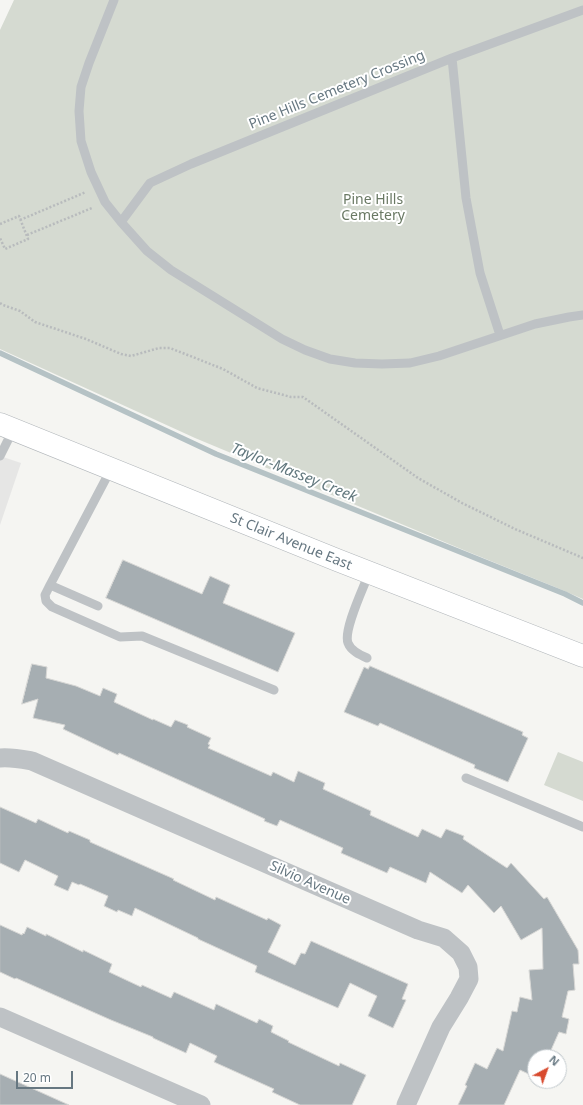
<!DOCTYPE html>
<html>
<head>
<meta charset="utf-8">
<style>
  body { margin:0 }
  #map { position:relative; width:583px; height:1105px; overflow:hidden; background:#f5f5f2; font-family:"Noto Sans",sans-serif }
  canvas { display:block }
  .north { position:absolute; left:527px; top:1049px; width:40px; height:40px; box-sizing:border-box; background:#fff; border:1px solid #c2c9cd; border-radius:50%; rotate:41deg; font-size:11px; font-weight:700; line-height:16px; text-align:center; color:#667781 }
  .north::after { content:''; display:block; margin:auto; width:14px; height:18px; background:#d84a2e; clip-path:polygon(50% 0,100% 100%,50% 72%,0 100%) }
  .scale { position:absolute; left:16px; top:1071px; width:57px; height:18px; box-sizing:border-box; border:2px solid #667781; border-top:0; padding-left:5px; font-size:12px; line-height:14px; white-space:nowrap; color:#667781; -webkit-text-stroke:3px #fff; paint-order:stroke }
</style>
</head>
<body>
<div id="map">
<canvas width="583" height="1105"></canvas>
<div class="north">N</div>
<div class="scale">20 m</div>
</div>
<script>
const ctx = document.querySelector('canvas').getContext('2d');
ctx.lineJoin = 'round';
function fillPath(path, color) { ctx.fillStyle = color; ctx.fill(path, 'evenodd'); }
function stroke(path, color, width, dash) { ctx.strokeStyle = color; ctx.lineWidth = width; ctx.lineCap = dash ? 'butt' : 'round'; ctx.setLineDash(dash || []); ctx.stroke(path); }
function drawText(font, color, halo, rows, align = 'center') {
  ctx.font = font + ' "Noto Sans",sans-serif'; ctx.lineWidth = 4; ctx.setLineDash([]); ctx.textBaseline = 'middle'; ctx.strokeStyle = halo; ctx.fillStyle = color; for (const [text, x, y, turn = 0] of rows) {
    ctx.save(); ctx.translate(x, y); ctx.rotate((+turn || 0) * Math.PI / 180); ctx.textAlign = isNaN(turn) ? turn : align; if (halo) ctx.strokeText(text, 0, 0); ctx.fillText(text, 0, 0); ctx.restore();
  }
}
fillPath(new Path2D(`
  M0,456L21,463L0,525Z`), '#e6e6e5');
fillPath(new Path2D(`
  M14,0H583V599L555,587L466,551L195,438L0,349V30Z
  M558,752L583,762V801L544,785Z`), '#d5dad1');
stroke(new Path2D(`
  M0,353L216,454L565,594L583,603`), '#b5c2c5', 5.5);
const building = new Path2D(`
  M123,560L202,594L210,576L230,585L223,603L295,633L278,672L106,598Z
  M32,664L47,667L46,678L76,686L100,696L103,688L117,694L114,702L153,720V719L171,727L175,720L188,725L187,727L211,738L208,744L210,745L208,748L271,776L273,772L294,782L298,771L325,783L323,789L371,811L370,815L418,837L422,829L441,838L446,829L464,836L463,839L507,868L511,863L544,899L547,897L578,950L579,964H573L575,990L568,991L562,1017L569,1019L566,1034L559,1032L548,1057H535V1077L520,1070L504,1105H458L467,1086L465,1085L475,1063L487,1069L497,1048L503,1051L512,1011L517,1012L520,997L532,1000L529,970L543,969L542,928L521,940L501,906L494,913L468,885L462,893L430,872L426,883L390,867L387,873L341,853L343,848L280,820L277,826L264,821L265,819L230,803L119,753L118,755L63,729L65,725L33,718L38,699L22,704Z
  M370,666L523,732L522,735L528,738L508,782L474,768L475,765L380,723L378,726L344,712L364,667L368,669Z
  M0,807L36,823L38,819L68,833L69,831L90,840V842L174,879L173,880L215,900L216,897L267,920L268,918L281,925L268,952L295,965L301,953L305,954L311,941L408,984L402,999L406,1000L393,1028L368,1016L377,996L350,983L338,1008L255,972L257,966L198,939V938L135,908L132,916L118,910L117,912L104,906L108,896L80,884L79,885L72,882L68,891L54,885L58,876L25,860L19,872L0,863Z
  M0,925L22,935L23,933L24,934L27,927L46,936V934L83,952V950L112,964L109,972L141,987L142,985L171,998L174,992L214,1010L216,1004L257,1023L259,1019L273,1026L271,1032L289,1041L288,1042L339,1066L340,1063L366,1075L352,1105H300L272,1092L274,1089L214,1062L217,1056L190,1043L186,1053L153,1038V1037L111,1020L16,978L15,979L0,972Z
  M0,1074L69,1105H0Z`);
fillPath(building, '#a6aeb2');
stroke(building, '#d6d6d4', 1);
const secondary = new Path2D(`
  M0,424L337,560L583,656`);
stroke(secondary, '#b1b6ba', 23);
stroke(new Path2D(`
  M20,220L86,192
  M0,224L19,216L28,239L5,249L0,238
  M27,235L92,208
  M0,303L3,305L20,311L35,322L86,339L121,354L131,356L159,348H170L223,369L257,388L291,397H303L418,478L462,503L515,529L583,558`), '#b8bbbd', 2.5, [2, 2]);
stroke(new Path2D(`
  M114,0L89,63L81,87L79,111L81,141L91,172L105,202L121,222L147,251L171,270L282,339L305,350L330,359L355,363L382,364L410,363L439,356L535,324L569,317L583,315
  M452,58L466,198L480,273L500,335
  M121,222L150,183L191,164L452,58L583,10
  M0,456L13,430
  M50,585L45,595L46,601L52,607L120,637L142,636L274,690
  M98,606L50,585L111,469
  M367,658C360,655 351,651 348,643C343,630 364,587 369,573
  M466,778L583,827`), '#bec2c5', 9);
stroke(new Path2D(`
  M0,758C11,757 21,759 32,761L418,930L444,938L461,953L468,967L469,979L459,998L441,1027L406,1105
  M0,1017L201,1105`), '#bec2c5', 19);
stroke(secondary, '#fff', 22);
drawText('14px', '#667781', '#fff', [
  ["Pine Hills Cemetery Crossing",337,90,-22],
  ["St Clair Avenue East",291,542,22],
  ["Silvio Avenue",310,883,24]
]);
drawText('14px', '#6a7964', '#fff', [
  ["Pine Hills",373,200],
  ["Cemetery",373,216]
]);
drawText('italic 15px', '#62787e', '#fff', [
  ["Taylor-Massey Creek",294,473,22]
]);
</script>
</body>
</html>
